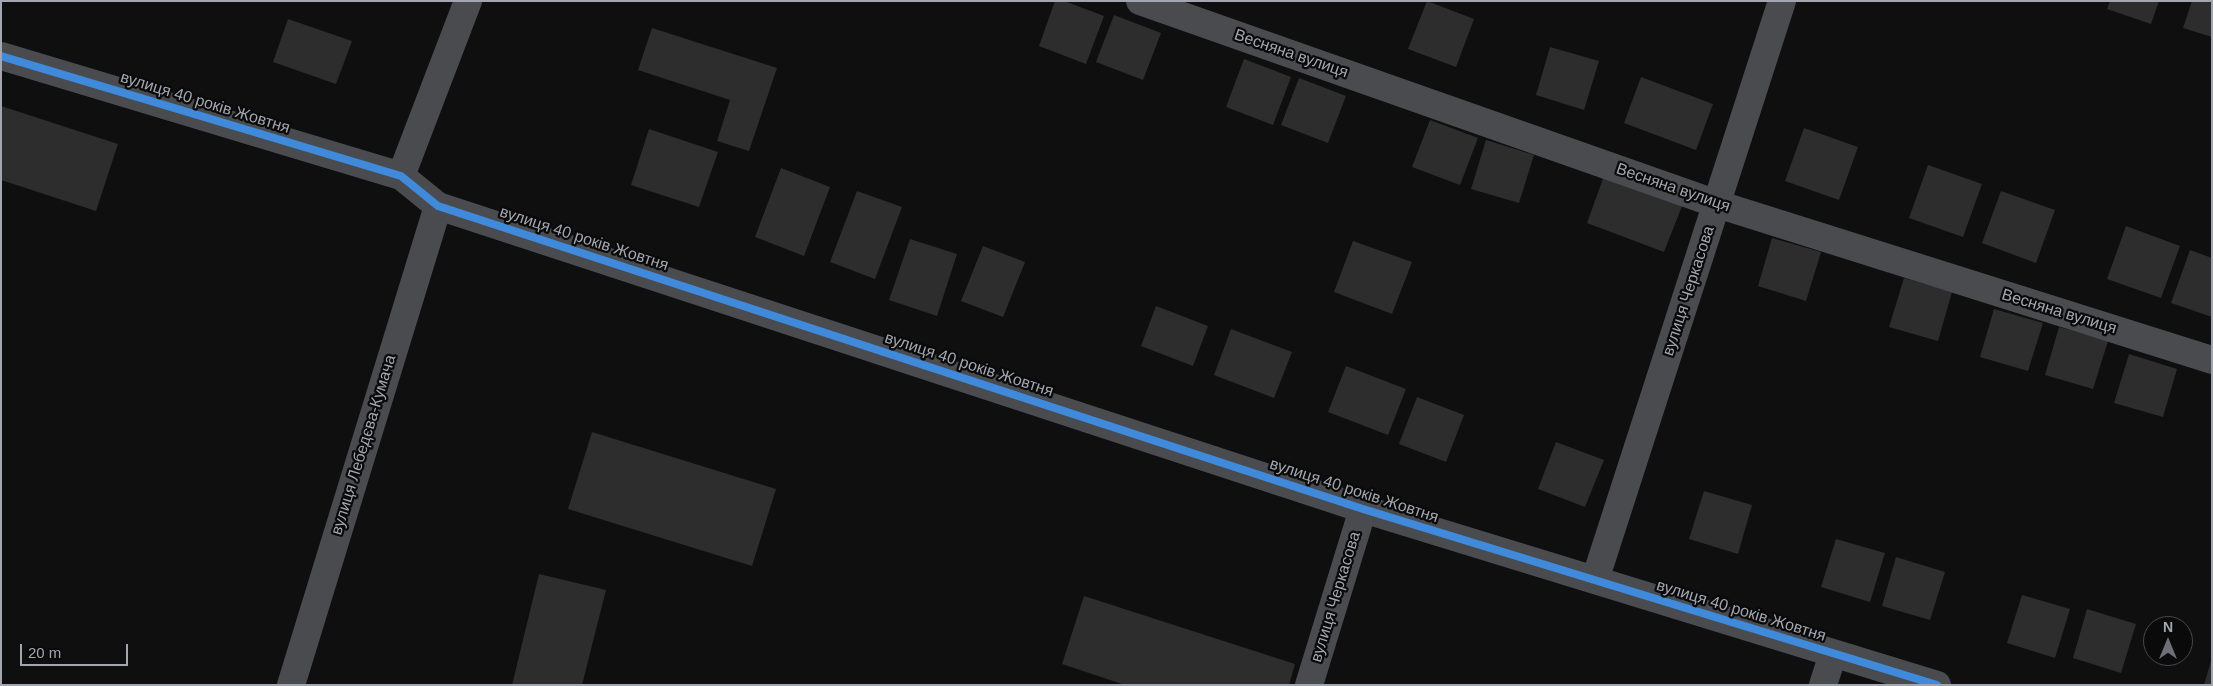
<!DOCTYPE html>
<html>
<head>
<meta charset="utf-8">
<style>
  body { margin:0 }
  #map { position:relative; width:2213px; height:686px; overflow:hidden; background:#0f0f10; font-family:Helvetica,sans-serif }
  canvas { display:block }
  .frame { position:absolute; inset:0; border:2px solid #a1a6b0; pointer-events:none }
  .north { position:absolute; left:2143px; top:616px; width:50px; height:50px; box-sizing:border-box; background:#0a0a0b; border:1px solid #46484d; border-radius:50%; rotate:0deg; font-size:14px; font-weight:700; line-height:20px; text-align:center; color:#a1a6b0 }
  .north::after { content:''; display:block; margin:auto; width:18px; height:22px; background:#6e7178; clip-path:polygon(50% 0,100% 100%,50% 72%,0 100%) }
  .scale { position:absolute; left:20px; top:644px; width:108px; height:22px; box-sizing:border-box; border:2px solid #a1a6b0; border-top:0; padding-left:6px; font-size:15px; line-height:18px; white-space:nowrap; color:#a1a6b0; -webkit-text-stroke:4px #0a0a0b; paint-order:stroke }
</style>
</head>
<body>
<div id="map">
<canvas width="2213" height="686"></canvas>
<div class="frame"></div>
<div class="north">N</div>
<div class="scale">20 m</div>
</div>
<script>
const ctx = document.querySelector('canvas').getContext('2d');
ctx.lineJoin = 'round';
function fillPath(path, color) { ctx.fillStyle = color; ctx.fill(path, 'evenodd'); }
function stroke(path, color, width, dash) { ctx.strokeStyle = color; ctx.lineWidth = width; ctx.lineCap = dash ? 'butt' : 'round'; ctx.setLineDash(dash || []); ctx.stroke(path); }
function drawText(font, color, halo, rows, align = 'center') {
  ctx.font = font + ' Helvetica,sans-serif'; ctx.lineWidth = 4.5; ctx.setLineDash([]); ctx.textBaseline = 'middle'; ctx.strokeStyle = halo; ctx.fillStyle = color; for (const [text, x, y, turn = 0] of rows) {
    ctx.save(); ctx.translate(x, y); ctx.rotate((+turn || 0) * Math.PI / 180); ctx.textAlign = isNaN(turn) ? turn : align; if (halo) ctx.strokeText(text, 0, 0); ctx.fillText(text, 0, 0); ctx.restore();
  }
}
fillPath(new Path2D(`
  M1055,1H1064L1104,16L1086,64L1039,46Z
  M1427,1L1474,19L1456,67L1408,49Z
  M2110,1H2159L2151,24L2107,9Z
  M2192,1H2212V37L2183,28Z
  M1114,15L1161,33L1143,80L1096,62Z
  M288,19L352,41L336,84L273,62Z
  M652,28L777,68L749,151L717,141L730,100L638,70Z
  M1550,47L1599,61L1584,110L1536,95Z
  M1244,59L1291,77L1273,125L1226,107Z
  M1641,77L1713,104L1696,150L1624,123Z
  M1299,78L1346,96L1328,143L1281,125Z
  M1,106L118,144L96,211L1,180Z
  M1430,120L1478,138L1460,185L1412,167Z
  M1804,128L1858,147L1839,200L1785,181Z
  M649,129L718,152L699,207L631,185Z
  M1486,140L1534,155L1519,203L1471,189Z
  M1928,165L1982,184L1963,237L1909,218Z
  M781,168L830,187L804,256L755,237Z
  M1604,176L1682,206L1664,252L1587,223Z
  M857,191L902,207L875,279L830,262Z
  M2001,191L2055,210L2036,263L1982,243Z
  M2126,226L2180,246L2161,298L2107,279Z
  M1772,238L1821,252L1806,301L1758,286Z
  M910,239L957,254L937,316L889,300Z
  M1353,241L1412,262L1392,314L1334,292Z
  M983,246L1025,262L1003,317L961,301Z
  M2190,250L2212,258V317L2171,303Z
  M1904,278L1952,292L1938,341L1889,327Z
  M1156,306L1208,326L1193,366L1141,346Z
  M1994,309L2043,323L2028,371L1980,357Z
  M2059,327L2108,341L2093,389L2045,375Z
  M1231,329L1292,352L1274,398L1214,375Z
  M2129,354L2177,369L2163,417L2114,403Z
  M1346,366L1406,389L1388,435L1328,412Z
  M1417,397L1464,415L1446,462L1399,444Z
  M592,432L776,489L752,566L568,509Z
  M1556,442L1604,460L1585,507L1538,489Z
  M1704,491L1752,505L1738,554L1689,539Z
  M1836,539L1885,553L1870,602L1821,587Z
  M1896,557L1945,572L1930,620L1882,606Z
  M539,574L606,590L582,685H512Z
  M2022,595L2070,609L2055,658L2007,643Z
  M1084,596L1295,664L1289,685H1125L1062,664Z
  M2087,609L2136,624L2121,673L2073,658Z
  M2211,661L2212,685H2204Z`), '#2d2d2e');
stroke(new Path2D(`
  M1140,1L1717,204L2212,360
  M1,56L401,176L438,206L1363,509L1937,685
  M401,176L468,1
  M1595,580L1782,1
  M291,685L438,206
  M1309,685L1363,509
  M1823,685L1833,654`), '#4a4b4e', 28);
stroke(new Path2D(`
  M1,56L401,176L438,206L1363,509L1937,685`), '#408adc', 8);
drawText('16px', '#a1a6b0', '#0a0a0b', [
  ["Весняна вулиця",1291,54,19],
  ["вулиця 40 років Жовтня",205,103,17],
  ["Весняна вулиця",1673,188,19],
  ["вулиця 40 років Жовтня",584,239,18],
  ["вулиця Черкасова",1689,291,-72],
  ["Весняна вулиця",2059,312,17],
  ["вулиця 40 років Жовтня",969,365,18],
  ["вулиця Лебедєва-Кумача",364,445,-73],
  ["вулиця 40 років Жовтня",1354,491,18],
  ["вулиця Черкасова",1336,597,-73],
  ["вулиця 40 років Жовтня",1741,611,17]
]);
</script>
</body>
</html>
